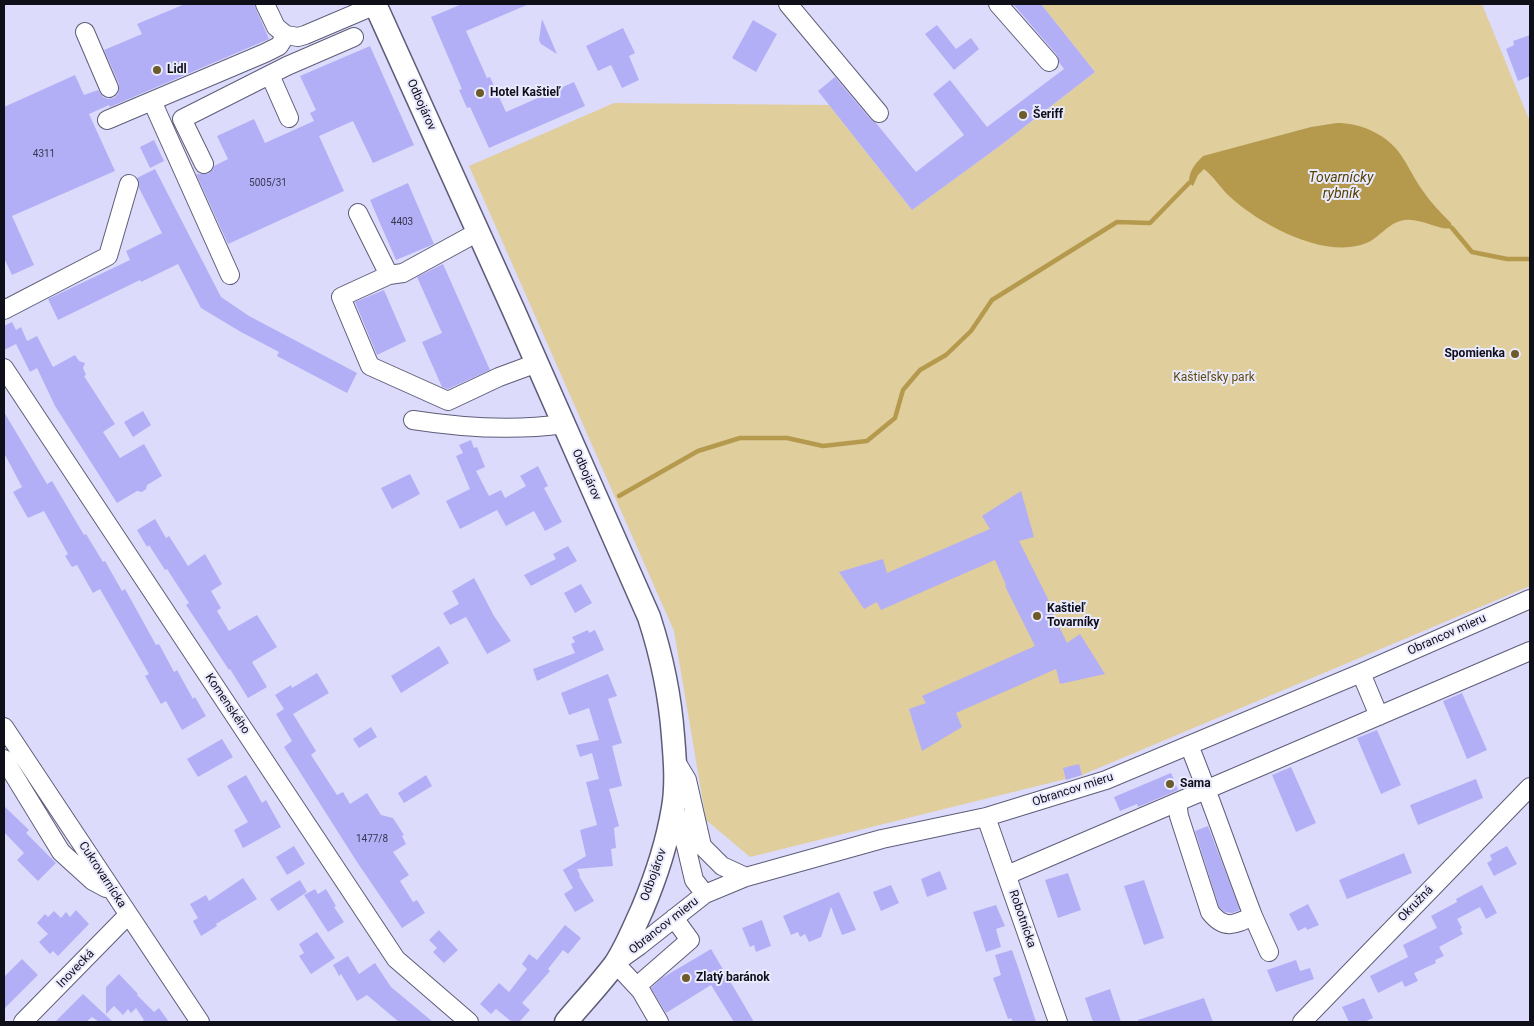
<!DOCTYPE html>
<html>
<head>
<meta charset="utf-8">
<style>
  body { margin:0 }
  #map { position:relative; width:1534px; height:1026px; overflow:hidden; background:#dcdbfc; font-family:Roboto,sans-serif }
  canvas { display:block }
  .frame { position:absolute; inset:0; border:5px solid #0f0f1a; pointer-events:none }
</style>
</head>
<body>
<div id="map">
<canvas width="1534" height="1026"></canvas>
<div class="frame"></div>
</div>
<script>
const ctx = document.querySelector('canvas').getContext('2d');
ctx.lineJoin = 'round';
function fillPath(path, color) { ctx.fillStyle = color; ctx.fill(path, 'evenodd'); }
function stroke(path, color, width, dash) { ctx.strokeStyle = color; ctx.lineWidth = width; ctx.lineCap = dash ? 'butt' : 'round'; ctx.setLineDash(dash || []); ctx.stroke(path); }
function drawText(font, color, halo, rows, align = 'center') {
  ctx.font = font + ' Roboto,sans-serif'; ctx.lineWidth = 4; ctx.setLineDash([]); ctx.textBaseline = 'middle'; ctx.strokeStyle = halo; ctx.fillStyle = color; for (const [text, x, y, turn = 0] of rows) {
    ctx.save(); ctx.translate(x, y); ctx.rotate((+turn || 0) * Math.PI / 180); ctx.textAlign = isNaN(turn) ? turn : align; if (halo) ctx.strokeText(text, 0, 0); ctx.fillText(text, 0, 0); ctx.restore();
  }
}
fillPath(new Path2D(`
  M1041,4H1482L1530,122V586L1082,775L750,857L706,820L674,631L469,166L614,103L829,105L912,210L1001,145L1095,72Z`), '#e0ce9d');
fillPath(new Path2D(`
  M1337,123C1359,123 1384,133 1398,151C1408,164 1414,179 1423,191C1431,203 1441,213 1451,223L1452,228C1440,232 1418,215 1400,221C1386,225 1377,241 1361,245C1319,257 1257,223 1227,194C1219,186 1214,177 1204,169L1198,175L1193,186L1189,183C1189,171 1194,165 1203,156L1311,127Z`), '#b59a4e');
stroke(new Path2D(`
  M1452,228L1472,252L1507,259H1530
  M619,496L698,451L740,438H787L823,446L867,441L895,418L903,390L920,370L946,355L971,331L992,300L1117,222L1150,223L1189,183`), '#b59a4e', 4.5);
fillPath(new Path2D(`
  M185,4H254L269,39L110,107L109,105L89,114L115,171L12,216L34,265L12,275L4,258V107L75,75L84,95L98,90L103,97L108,99L114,98L118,94L119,84L104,50L142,34L137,24Z
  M462,4H529L466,31L487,78L490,77L506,112L574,82L585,106L489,148L470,107L467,108L459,90L462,89L431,17Z
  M1013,4H1041L1095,72L1001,145L912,210L818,91L835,77L871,120L876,123L916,172L964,135L933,94L950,80L987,127L1064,69L1059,62L1057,55Z
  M542,19L557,54L541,44L539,40Z
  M753,20L777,34L756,72L732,58Z
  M937,25L956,49L971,38L979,49L954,70L925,34Z
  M623,28L635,53L629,56L639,80L622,88L611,65L598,71L586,46Z
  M1530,35V76L1518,81L1506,49L1514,45L1513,41Z
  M370,46L414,145L373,163L353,121L319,136L344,191L228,244L196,174H208L212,170L214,166L228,159L217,136L254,119L265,143L314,121L310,113L316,110L300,76Z
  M154,140L164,161L150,168L140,147Z
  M155,169L221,297L249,316L357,373L347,393L277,356L279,352L241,332L201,308L178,264L141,282L140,280L58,320L48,299L130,260L126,251L162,233L139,188V182L137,178Z
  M408,183L434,244L396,260L370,200Z
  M443,264L490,370L448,389L442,387L422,342L442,333L417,277Z
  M384,290L406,341L377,355L355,302Z
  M12,322L16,330L21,327L27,341L37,336L53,367L75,355L79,361L85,363L83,368L86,375L84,376L115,424L103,432L120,458L144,444L162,476L147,485L146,489L142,492L137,491L117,503L55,406L37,368L30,372L16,344L4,350V326Z
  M143,411L151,425L133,437L124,422Z
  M4,412L47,484L52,481L84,535L86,534L103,562L105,561L122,591L125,589L156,645L159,644L174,672L177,670L193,699L195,697L206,716L182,730L166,701L161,704L145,676L149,674L100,589L93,593L77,565L72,567L65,556L68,554L44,511L28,518L13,492L22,487L4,453Z
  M471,440L474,448L477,447L485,467L476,471L489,496L501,490L505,498L526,486L520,476L538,466L548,486L544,488L562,522L545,531L534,511L506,526L497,510L460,529L446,501L470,489L456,456L463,453L459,445Z
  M410,474L420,494L392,509L381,488Z
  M1021,491L1034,537L1019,541L1053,609L1051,610L1067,643L1080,634L1105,674L1060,684L1056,669L956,713L962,727L922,751L909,709L926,703L922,696L1035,646L1005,586L1006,585L995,560L881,610L877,602L864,609L839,572L883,559L887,573L990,529L982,516Z
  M155,519L166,538L169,536L188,566L205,554L222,584L211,591L221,608L217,611L229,631L257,615L277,647L252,662L267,687L248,698L230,669L229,670L198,623L186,605L189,603L167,569L165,570L149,545L147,547L137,530Z
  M568,546L577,561L531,586L524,575L556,559L553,554Z
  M474,578L494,616L511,641L487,654L466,617L450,625L443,613L459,604L452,591Z
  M581,584L592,603L575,613L564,593Z
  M588,630L589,633L595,630L604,650L537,681L533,669L575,653L571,644L575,642L572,637Z
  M439,646L449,663L401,693L391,676Z
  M317,673L329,693L293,714L316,751L311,755L337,795L343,792L350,804L367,793L381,815L393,818L404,835L402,836L406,844L393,852L409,875L400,881L413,902L417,900L425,913L402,928L357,862L284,747L292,741L276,714L284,709L275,695L291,685L292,688Z
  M608,674L617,696L608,699L622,743L612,746L622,786L609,789L619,826L614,828L616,848L611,849L613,866L577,869L580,875L579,876L594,901L575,912L564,894L573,888L563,870L561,871L586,856L580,830L597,825L586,782L599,779L592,753L580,757L576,745L599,740L589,708L569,715L561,693Z
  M1462,693L1487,750L1467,759L1443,701Z
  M371,727L377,737L359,748L353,739Z
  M1377,730L1401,785L1381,794L1357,738Z
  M222,739L233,757L198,777L187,759Z
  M1079,764L1082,775L1066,780L1063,768Z
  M1291,767L1316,823L1296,832L1272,775Z
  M1171,773L1178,790L1138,807L1137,804L1120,811L1114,797Z
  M246,775L262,803L266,800L281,827L243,848L234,830L248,822L227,786Z
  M426,775L432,786L404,803L398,793Z
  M1476,779L1483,798L1418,825L1410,805Z
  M4,806L29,830L26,833L56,863L38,881L17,860L24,853L4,832Z
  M1208,826L1240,910L1232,913L1225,912L1219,907L1195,831Z
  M294,846L305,864L287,875L276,857Z
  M1507,846L1517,864L1494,876L1487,863L1492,860L1490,855Z
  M1404,853L1412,873L1347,899L1339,880Z
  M940,871L947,889L927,897L921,879Z
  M1068,873L1081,910L1058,918L1045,880Z
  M243,878L257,899L216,924L217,926L201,936L193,921L198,918L190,904L206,895L209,901Z
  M300,880L307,892L278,911L270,899Z
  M1144,880L1164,938L1144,945L1124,886Z
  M891,885L899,903L881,911L873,892Z
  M1482,885L1497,913L1486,919L1480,907L1457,919L1462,928L1460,929L1463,934L1439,947L1444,956L1435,960L1436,963L1414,973L1418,981L1405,987L1402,981L1378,993L1370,976L1408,957L1403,945L1437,928L1431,916L1457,902L1456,899Z
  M315,889L318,894L326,889L336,906L334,907L344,922L328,932L304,895Z
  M839,892L856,930L842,935L831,907L821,937L809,942L805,934L800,937L798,932L791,935L783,916Z
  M1308,904L1319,925L1307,930L1306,927L1298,931L1289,914Z
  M996,905L1005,926L996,929L1001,947L986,952L973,912Z
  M76,910L89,924L58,956L53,951L50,954L39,942L48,934L37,923L45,914L48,917L54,911L61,918L66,912L70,917Z
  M762,920L771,946L756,952L754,945L750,947L742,928Z
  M565,925L581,938L568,954L563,950L548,969L550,971L522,1003L530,1010L519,1022H512L496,1009L491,1014L480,1004L499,983L509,992L527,969L522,964L529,954L537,960Z
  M439,930L458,950L444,963L433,952L437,948L429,940Z
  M317,932L335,958L311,974L299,956L304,953L299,944Z
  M711,949L727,976L754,1022H734L711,985L666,1013L651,988L662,978Z
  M1012,950L1019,970L1036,1022H1013L1011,1018L1008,1019L993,978L1001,975L995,955Z
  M348,956L359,974L375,963L391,987L433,1022H399L367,995L357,1001L341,974L339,976L333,965Z
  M22,959L38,975L4,1009V977Z
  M1296,960L1300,971L1310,968L1314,979L1276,992L1267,970Z
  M119,974L138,994L137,995L154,1012L159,1008L169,1022H141L144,1020L136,1008L131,1013L128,1009L123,1015L114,1006L106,1014V987Z
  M1110,989L1121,1022H1093L1085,998Z
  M83,994L113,1022H99L92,1017L86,1022H55Z
  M1204,998L1213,1022H1138V1020Z
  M1364,998L1373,1018L1364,1022H1349L1342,1007Z`), '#b3aff6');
const minor = new Path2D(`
  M265,4L276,27L286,35
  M788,4L879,113
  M998,4L1049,62
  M85,32L109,88
  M270,75L289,118
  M152,101L230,275
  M107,120L265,53L279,46L286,35L298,37L305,35L378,4
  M204,164L182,119L287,66L354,37
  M358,213L389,275
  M478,232L403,273L389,275L341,297L370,366L448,401L499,377L537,363
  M4,310L108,256L129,184
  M4,368L396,959L469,1022
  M413,420C464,428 513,431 564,424
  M1361,673L1379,716
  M4,727L200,1022
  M1189,745C1212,802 1231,859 1253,916
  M4,759L61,852L93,881L106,888
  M675,760L687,780L702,846L722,866L746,877
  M1177,802L1179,816L1210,912C1224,930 1234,925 1253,916L1269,952
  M674,807L686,846L694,880L705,894
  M986,817L1058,1022
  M1007,875L1530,651
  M644,980L690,940L674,918
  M23,1022L128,915
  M659,1022L641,991L615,963L639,946L705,894L746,877L882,839L986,817L1106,780L1361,673L1530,599
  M1302,1022L1530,787`);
const major = new Path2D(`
  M375,4L513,309L649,617C662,657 670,695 673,736C675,760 677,785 673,808C667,844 656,877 642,910C634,927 626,948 615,964C600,984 582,1003 566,1022`);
stroke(minor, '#5e5d79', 20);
stroke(major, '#5e5d79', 25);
stroke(minor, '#fff', 18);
stroke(major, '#fff', 22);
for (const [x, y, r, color] of [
  [157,70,5,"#6d5b29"],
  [480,93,5,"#6d5b29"],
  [1023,115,5,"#6d5b29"],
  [1515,354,5,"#6d5b29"],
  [1037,616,5,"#6d5b29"],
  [1170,784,5,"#6d5b29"],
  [686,978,5,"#6d5b29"]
]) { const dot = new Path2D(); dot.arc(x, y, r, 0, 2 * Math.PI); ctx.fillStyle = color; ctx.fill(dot); stroke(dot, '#eaeafe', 2); }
drawText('10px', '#383751', null, [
  ["4311",44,154],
  ["5005/31",268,183],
  ["4403",402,222],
  ["1477/8",372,839]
]);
drawText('bold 12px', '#0f0f1a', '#eaeafe', [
  ["Lidl",167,70],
  ["Hotel Kaštieľ",490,93],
  ["Šeriff",1033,115],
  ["Spomienka",1505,354,"right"],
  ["Kaštieľ",1047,609],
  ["Tovarníky",1047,623],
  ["Sama",1180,784],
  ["Zlatý baránok",696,978]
], 'left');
drawText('12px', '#0f0f1a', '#eaeafe', [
  ["Odbojárov",421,105,66],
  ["Odbojárov",586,475,66],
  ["Obrancov mieru",1447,635,-24],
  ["Komenského",227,704,56],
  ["Obrancov mieru",1073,790,-18],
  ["Cukrovarnícka",102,875,57],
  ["Odbojárov",654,875,-70],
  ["Okružná",1416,904,-46],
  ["Robotnícka",1022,919,71],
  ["Obrancov mieru",664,926,-38],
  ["Inovecká",76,969,-46]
]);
drawText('12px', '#5f4b10', '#eaeafe', [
  ["Kaštieľsky park",1214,378]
]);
drawText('italic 14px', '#554202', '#eaeafe', [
  ["Tovarnícky",1341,178],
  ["rybník",1341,194]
]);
</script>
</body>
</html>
